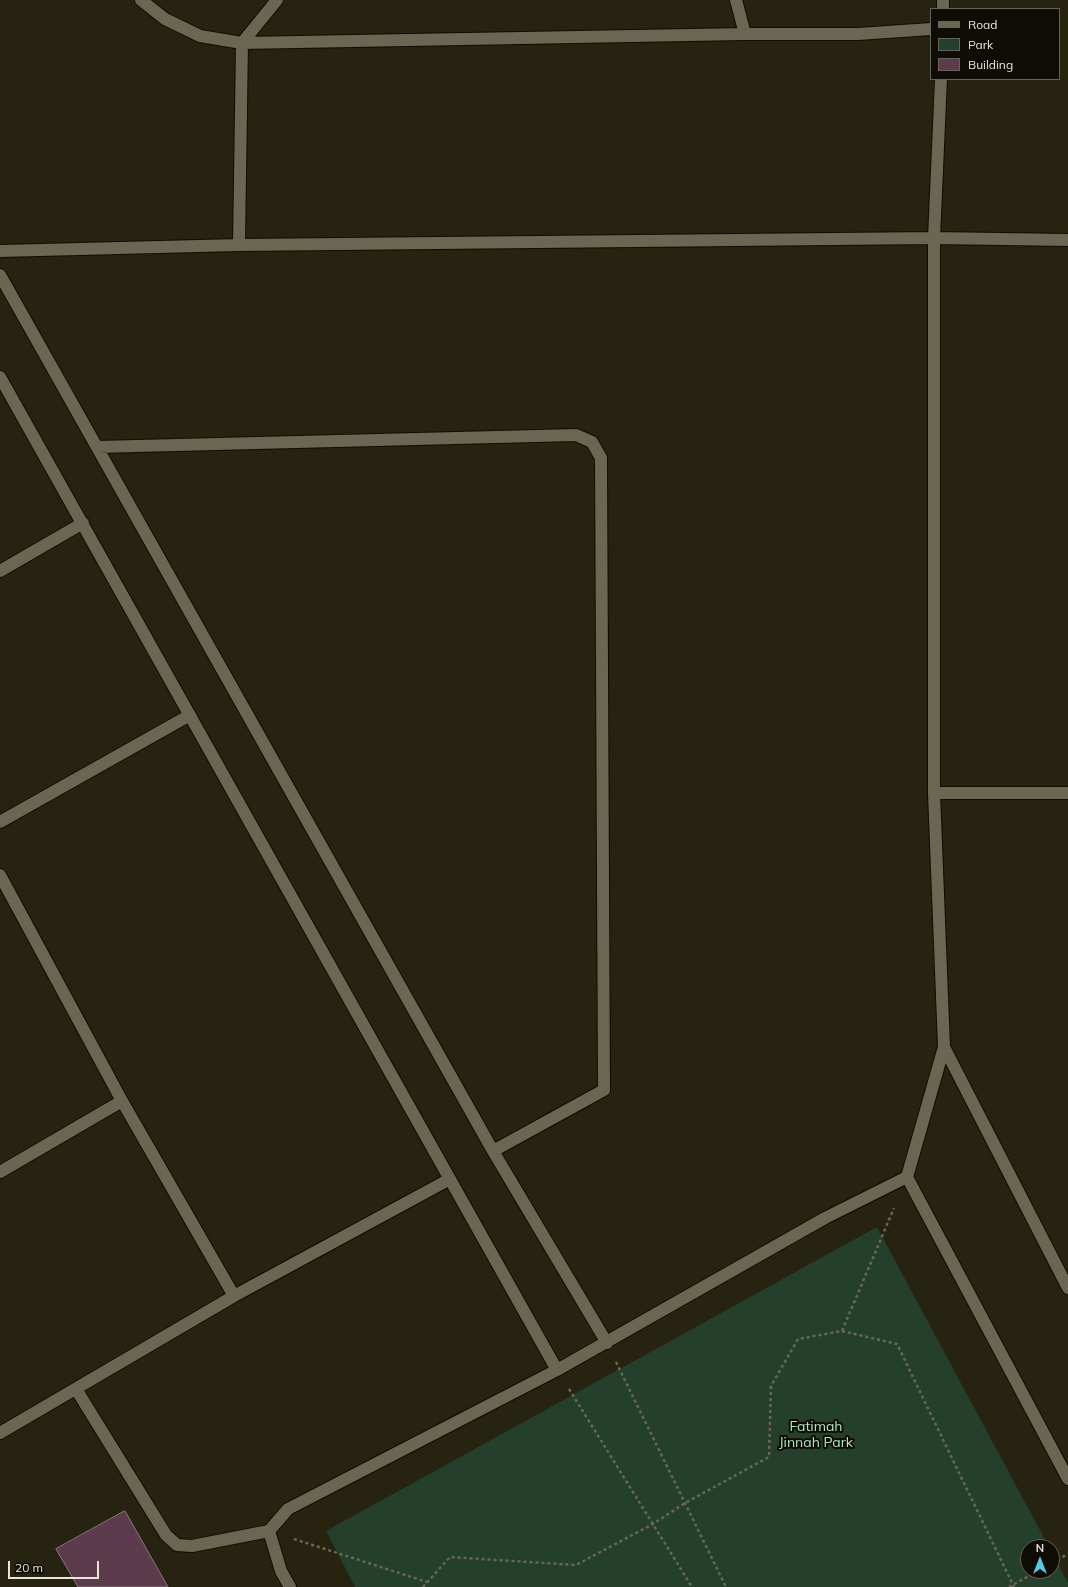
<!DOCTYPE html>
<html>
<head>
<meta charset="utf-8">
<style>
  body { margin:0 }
  #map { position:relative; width:1068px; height:1587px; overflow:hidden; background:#272311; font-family:Mulish,sans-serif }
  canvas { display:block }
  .legend { position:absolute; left:930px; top:8px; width:130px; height:72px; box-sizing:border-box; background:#0e0c05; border:1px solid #65635a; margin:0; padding:5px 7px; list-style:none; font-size:12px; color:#e8e5da }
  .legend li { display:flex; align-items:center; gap:8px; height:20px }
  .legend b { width:20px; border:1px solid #65635a }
  .north { position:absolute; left:1020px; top:1539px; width:40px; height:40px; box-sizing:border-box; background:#0e0c05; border:1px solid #65635a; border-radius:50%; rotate:0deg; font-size:11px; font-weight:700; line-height:16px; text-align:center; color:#e8e5da }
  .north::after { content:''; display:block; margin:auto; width:14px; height:18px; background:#57c9e2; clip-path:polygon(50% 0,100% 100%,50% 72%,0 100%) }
  .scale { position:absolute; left:8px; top:1561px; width:91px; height:18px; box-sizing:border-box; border:2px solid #e8e5da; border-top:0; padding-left:5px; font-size:12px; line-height:14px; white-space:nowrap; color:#e8e5da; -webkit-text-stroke:3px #0e0c05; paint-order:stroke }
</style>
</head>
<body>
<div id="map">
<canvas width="1068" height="1587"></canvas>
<ul class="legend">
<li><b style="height:5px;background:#6a6652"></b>Road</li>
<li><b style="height:11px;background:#243f2b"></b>Park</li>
<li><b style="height:11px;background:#5c3b4c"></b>Building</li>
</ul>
<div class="north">N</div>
<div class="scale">20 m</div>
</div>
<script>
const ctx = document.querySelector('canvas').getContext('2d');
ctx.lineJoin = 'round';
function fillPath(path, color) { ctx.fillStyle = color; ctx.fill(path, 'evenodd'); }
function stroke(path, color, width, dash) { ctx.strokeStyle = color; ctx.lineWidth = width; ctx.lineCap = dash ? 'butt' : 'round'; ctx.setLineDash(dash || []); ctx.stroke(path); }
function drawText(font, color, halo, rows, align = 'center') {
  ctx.font = font + ' Mulish,sans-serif'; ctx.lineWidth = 4; ctx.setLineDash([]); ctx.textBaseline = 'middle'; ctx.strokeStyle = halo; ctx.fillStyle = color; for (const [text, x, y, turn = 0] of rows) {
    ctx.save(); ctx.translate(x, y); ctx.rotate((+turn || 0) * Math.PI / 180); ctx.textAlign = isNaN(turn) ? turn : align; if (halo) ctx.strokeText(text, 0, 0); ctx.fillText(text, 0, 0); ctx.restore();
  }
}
fillPath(new Path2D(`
  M877,1227L1049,1547H1028V1571H1052V1553L1068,1583V1587H355L326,1531Z`), '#243f2b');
const building = new Path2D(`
  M125,1511L168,1587H78L56,1549Z`);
fillPath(building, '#5c3b4c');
stroke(building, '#8c7781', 1);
const street = new Path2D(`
  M141,0L165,19L200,36L242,43L745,34H858L931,29
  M736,0L745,34
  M943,0V9
  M239,245L242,43L277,0
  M0,251L239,245L934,238L1068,240
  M0,275L493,1151L607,1343
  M0,377L557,1370
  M97,447L576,435L592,442L601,458L604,1090L493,1151
  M0,571L83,523
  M934,793H1068
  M0,822L190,715
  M0,875L122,1101L234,1296
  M944,1047L1068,1288
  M0,1172L122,1101
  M907,1177L944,1047L934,793V238L941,79
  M76,1389L166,1535L177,1545L192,1546L269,1531
  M0,1433L234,1296L450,1179
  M290,1587L281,1571L269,1531L288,1509L557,1370L825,1218L907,1177L1068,1479`);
stroke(street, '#100c00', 14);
stroke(new Path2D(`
  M842,1331L897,1344L1014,1587
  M616,1362L726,1587
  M569,1389L692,1587
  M294,1539L427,1582
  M1052,1563L1068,1554
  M423,1587L450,1557L576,1565L653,1524L685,1503L769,1457L771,1386L798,1339L842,1331L894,1208
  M1009,1587L1038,1571`), '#6b6758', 2.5, [3, 3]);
stroke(street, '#6a6652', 12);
drawText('14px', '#aee7bc', '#0e0c05', [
  ["Fatimah",816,1427],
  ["Jinnah Park",816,1443]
]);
</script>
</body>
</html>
